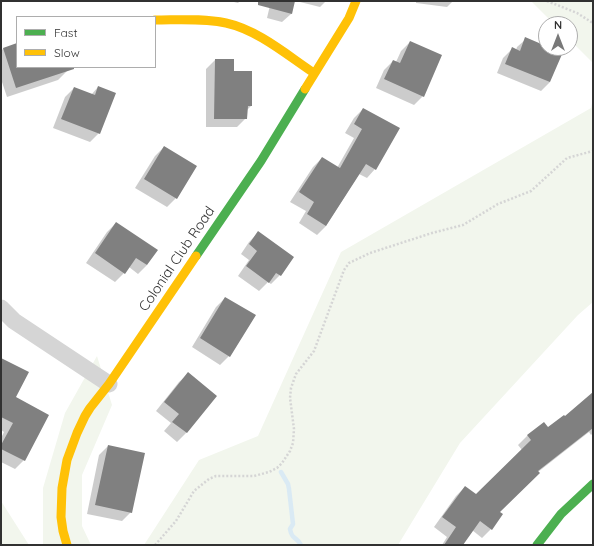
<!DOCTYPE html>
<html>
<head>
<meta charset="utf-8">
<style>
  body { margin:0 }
  #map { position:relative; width:594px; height:546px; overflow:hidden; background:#fff; font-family:Quicksand,sans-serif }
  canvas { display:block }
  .frame { position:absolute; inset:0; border:2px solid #313131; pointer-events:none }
  .legend { position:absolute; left:16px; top:16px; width:140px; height:52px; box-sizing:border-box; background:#fff; border:1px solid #adadad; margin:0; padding:5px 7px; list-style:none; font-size:12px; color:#313131 }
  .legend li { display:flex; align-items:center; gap:8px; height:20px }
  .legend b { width:20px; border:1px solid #adadad }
  .north { position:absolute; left:538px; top:16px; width:40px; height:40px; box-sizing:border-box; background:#fff; border:1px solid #adadad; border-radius:50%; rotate:0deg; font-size:11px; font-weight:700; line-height:16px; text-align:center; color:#313131 }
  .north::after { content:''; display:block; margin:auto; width:14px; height:18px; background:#797979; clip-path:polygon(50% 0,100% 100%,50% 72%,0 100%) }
</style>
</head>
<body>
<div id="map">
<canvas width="594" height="546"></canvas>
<div class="frame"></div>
<ul class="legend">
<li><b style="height:5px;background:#4caf50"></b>Fast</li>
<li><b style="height:5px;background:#ffc107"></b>Slow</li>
</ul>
<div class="north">N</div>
</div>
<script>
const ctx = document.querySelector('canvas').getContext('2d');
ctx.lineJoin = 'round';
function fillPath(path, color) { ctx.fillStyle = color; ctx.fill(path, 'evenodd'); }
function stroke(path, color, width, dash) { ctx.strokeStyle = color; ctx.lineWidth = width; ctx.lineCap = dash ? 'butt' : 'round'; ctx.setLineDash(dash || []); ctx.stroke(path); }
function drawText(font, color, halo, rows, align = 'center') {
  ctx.font = font + ' Quicksand,sans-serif'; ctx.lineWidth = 4; ctx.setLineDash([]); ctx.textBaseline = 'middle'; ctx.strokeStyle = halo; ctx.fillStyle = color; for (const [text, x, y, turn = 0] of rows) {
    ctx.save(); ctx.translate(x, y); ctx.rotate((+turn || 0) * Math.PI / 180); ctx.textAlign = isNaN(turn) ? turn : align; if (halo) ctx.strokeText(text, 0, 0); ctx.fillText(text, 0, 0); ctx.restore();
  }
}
fillPath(new Path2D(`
  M531,1H593V63L570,40V24H554Z
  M593,99V302L578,315L460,443L398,545H144L199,460L258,436L341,252L591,108Z
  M97,356L112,405L82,475V526L91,545H43V488L65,413Z
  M1,501L29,545H1Z`), '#f2f6ed');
fillPath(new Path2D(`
  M230,1H240L238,3Z
  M271,1H294L291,14L282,22L267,18Z
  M296,1H326L320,7Z
  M416,1H453L447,7L416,3Z
  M526,39L546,47V48H550V82L541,91L497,73L503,58L512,49L516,50L517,47Z
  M410,42L423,96L414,105L376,88L384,70L393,61L396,62L401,51Z
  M17,44V67H66L67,71L58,80L7,97L1,79V51L3,49Z
  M215,60L233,72L251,106L247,110L246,118L237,127H206V69Z
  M98,87L99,133L90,142L53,128L65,97L74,88L91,95Z
  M363,109L375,169L367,178L359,174L326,226L317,235L299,223L306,211L290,202L313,167L322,158L337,168L354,138L345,133L354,118Z
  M164,147L195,166L176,198L167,207L135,188L155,156Z
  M116,223L147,265L138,274L129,267L124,273L115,282L86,263L107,232Z
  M258,233L280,275L271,284L268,282L259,291L238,276L249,260L241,254L249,242Z
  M225,298L229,356L220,365L192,347L216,307Z
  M1,359L15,398L24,460L15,469L1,462V438L4,432L1,430Z
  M188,374L216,396L186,433L177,442L164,431L171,423L156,411L179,382Z
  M593,393V433L591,435L589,432L538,472L499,512L491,529L482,538L472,530L461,545H442L447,537L434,527L456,496L465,487L476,495L522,450L518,445L527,436L544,423L548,429L565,418Z
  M108,446L131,512L122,521L87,514L99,455Z`), '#0003');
stroke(new Path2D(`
  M281,472L288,484L289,489L293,524L290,529C292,540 296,536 301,545`), '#daeaf4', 4.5);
fillPath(new Path2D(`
  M258,1H295L292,14L258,5Z
  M525,37L546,46V48H552L563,52L550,82L505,64L512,47L520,51Z
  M410,41L442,55L424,97L384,79L393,60L400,63Z
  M17,43V67H74V69L16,88L3,48Z
  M215,59H234V71H252V106H248L247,119H214Z
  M98,86L116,93L100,134L61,119L74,87L95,95Z
  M363,108L400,128L376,170L366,164L326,226L307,214L314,202L299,192L322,157L340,168L362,129L354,124Z
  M164,146L197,166L177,199L144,179Z
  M116,222L158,250L147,265L136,258L125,274L95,253Z
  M258,231L294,257L281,276L276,273L269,283L246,266L257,251L249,244Z
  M225,297L256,315L230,357L200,338Z
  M1,358L29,372L16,397L49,415L25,461L1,449V445L13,423L1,417Z
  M188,372L217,396L187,433L172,422L179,414L164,402Z
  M593,392V428L538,471L540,473L500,512L503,514L492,530L480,521L463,545H444L456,527L442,517L465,486L476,494L531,440L527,435L544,422L548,427L564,415L565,416Z
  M108,445L145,453L132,513L95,505Z`), '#808080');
stroke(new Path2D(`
  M547,1L577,13L593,23
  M155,545L176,521L194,491L209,479L216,476H254L269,472L277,468L282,463L290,451L293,443L294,429L290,398L291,388L296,374L314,351L344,270L349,263L370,253L432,233L463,225L498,204L531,191L567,158L593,151`), '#d5d5d5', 2.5, [2, 2]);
stroke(new Path2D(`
  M1,308L14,321L109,384`), '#d5d5d5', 17);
stroke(new Path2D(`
  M196,256L261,161L305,89
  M537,545L561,514L593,484`), '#4caf50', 9);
stroke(new Path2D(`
  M155,20C178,20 203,18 226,23C258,30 287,55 314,73
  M305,89L349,18L356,1
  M67,545L63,531L61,517L62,488L67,460L77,433L85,416L90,408L109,384L196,256`), '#ffc107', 9);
drawText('14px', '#313131', '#fff', [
  ["Colonial Club Road",177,259,-56]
]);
</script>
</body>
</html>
